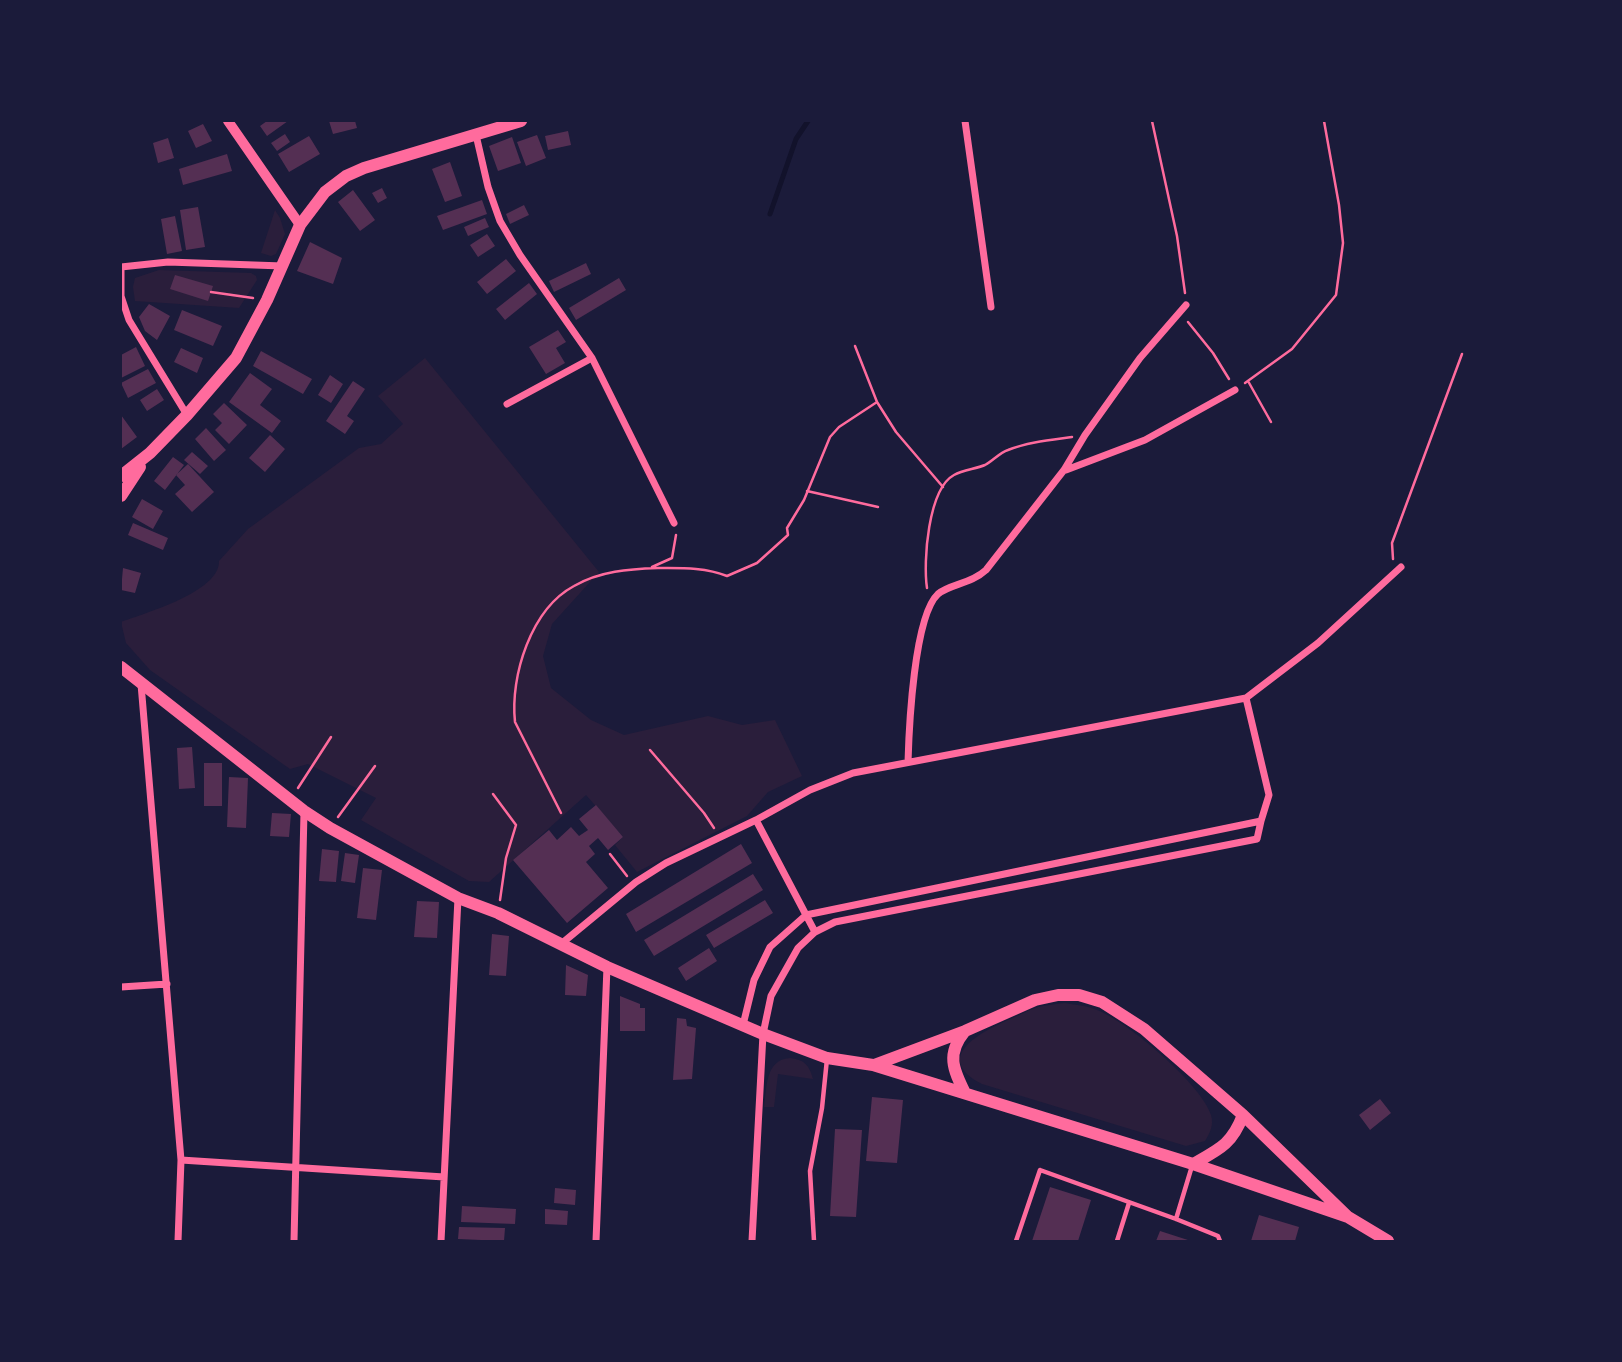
<!DOCTYPE html>
<html>
<head>
<meta charset="utf-8">
<style>
  body { margin:0 }
  #map { position:relative; width:1622px; height:1362px; overflow:hidden; background:#1b1b3a; font-family:"Zilla Slab",serif }
  canvas { display:block }
  .frame { position:absolute; inset:0; border:122px solid #1b1b3a; pointer-events:none }
</style>
</head>
<body>
<div id="map">
<canvas width="1622" height="1362"></canvas>
<div class="frame"></div>
</div>
<script>
const ctx = document.querySelector('canvas').getContext('2d');
ctx.lineJoin = 'round';
function fillPath(path, color) { ctx.fillStyle = color; ctx.fill(path, 'evenodd'); }
function stroke(path, color, width, dash) { ctx.strokeStyle = color; ctx.lineWidth = width; ctx.lineCap = dash ? 'butt' : 'round'; ctx.setLineDash(dash || []); ctx.stroke(path); }
fillPath(new Path2D(`
  M275,210L280,218L285,234L276,254L271,256L261,253Z
  M159,270L251,273L256,276L257,280L239,308L135,301L133,287L135,278Z
  M425,358L599,572L552,624L543,656L551,688L591,720L624,735L708,716L742,725L775,720L802,776L768,792L747,816L637,872L615,845L623,837L586,795L489,882L469,881L361,820L376,798L308,764L290,769L150,670L126,643L121,622C145,613 220,592 219,561L248,529L359,448L381,444L403,424L378,396Z
  M1065,1003C1076,1005 1088,1006 1097,1010C1127,1021 1202,1085 1211,1115C1214,1125 1210,1133 1205,1141L1186,1146L982,1084C932,1058 979,1033 1008,1020C1018,1016 1028,1010 1038,1007C1047,1005 1056,1004 1065,1003Z
  M790,1058C804,1060 809,1064 813,1079L778,1074L774,1107H764C767,1087 765,1060 790,1058Z`), '#2a1e3b');
stroke(new Path2D(`
  M770,214L796,139L808,121`), '#12122b', 5);
fillPath(new Path2D(`
  M267,121H288L267,136L260,126Z
  M329,121H355L357,128L333,134Z
  M203,124L212,141L196,148L188,131Z
  M568,131L571,145L548,150L545,136Z
  M285,134L290,142L277,151L271,143Z
  M537,135L546,158L526,166L517,142Z
  M309,136L320,154L289,172L278,154Z
  M512,137L521,163L498,171L489,146Z
  M168,138L174,158L158,163L153,143Z
  M227,154L232,171L183,185L179,169Z
  M450,162L462,196L445,202L432,169Z
  M382,188L387,198L378,203L372,193Z
  M353,190L375,220L360,231L338,202Z
  M482,200L487,214L443,230L437,216Z
  M524,205L529,215L510,224L506,214Z
  M198,207L205,247L186,250L180,210Z
  M175,216L182,251L167,254L161,219Z
  M485,218L489,227L468,236L464,227Z
  M487,234L495,246L478,257L470,245Z
  M310,242L342,258L333,284L297,271Z
  M506,259L516,271L487,294L477,282Z
  M586,263L591,274L554,292L549,281Z
  M175,275L213,286L208,301L170,289Z
  M619,278L626,290L576,320L569,308Z
  M529,283L537,294L505,320L496,309Z
  M149,304L170,316L157,340L145,331L139,317Z
  M182,310L222,326L213,346L174,330Z
  M558,330L566,342L556,348L565,363L546,374L529,347Z
  M136,347L145,366L121,378V355Z
  M181,348L203,358L197,373L174,362Z
  M261,351L312,379L303,394L253,366Z
  M148,369L156,383L128,398L121,383Z
  M250,373L272,389L260,405L281,421L272,433L229,402Z
  M330,375L343,384L331,403L318,395Z
  M353,381L365,389L347,416L354,421L345,434L326,421Z
  M157,389L164,400L147,411L140,400Z
  M224,403L247,425L229,444L215,430L222,423L213,414Z
  M121,415L137,437L121,449Z
  M206,428L226,450L214,461L195,439Z
  M270,435L285,449L265,472L249,458Z
  M192,452L208,466L200,474L184,460Z
  M173,457L184,465L165,490L154,481Z
  M188,464L214,492L192,512L175,494L185,485L176,475Z
  M142,499L163,511L153,529L132,517Z
  M133,523L168,538L163,550L128,535Z
  M123,568L141,573L135,593L121,590Z
  M192,747L195,788L179,789L177,748Z
  M204,763H222V806H204Z
  M229,777L248,778L246,828L227,827Z
  M596,805L623,837L608,850L598,838L589,846L595,854L586,862L608,888L567,923L513,860L549,830L557,840L571,827L579,836L588,830L579,819Z
  M272,813L291,814L289,837L270,836Z
  M741,844L752,863L636,932L626,914Z
  M322,849L339,851L336,882L319,881Z
  M345,853L359,855L355,883L341,881Z
  M363,868L382,870L376,920L357,918Z
  M753,874L763,890L654,956L644,940Z
  M765,900L773,913L714,948L706,935Z
  M417,901L439,902L437,938L414,937Z
  M492,934L509,936L506,976L489,975Z
  M709,948L717,961L686,981L678,968Z
  M566,965L588,975L586,996L565,995Z
  M620,996L640,1004V1008H645V1031H620Z
  M677,1018L686,1019L687,1026L696,1028L692,1079L673,1080Z
  M872,1097L903,1100L897,1163L866,1161Z
  M1380,1099L1391,1113L1370,1130L1359,1115Z
  M835,1129L862,1130L856,1217L830,1216Z
  M1050,1187L1091,1200L1078,1241H1032Z
  M555,1188L576,1190L575,1205L554,1203Z
  M462,1206L516,1209L515,1224L461,1222Z
  M545,1209L568,1211L567,1225L545,1224Z
  M1259,1215L1299,1227L1295,1241H1251Z
  M459,1227L505,1228L504,1241L458,1239Z
  M1160,1231L1191,1241H1156Z`), '#542f53');
stroke(new Path2D(`
  M1152,121L1177,236L1185,293
  M211,292L253,298
  M1188,322L1213,353L1229,379
  M855,346L877,402L896,432L943,487
  M1248,381L1271,422
  M1245,383L1292,349L1336,295L1343,243L1339,205L1324,121
  M807,491L878,507
  M1393,559L1392,543L1462,354
  M652,567L672,558L676,535
  M927,588C923,562 928,489 954,475C963,470 975,469 985,465C993,461 999,453 1008,450C1028,442 1050,440 1072,437
  M650,750L704,813L714,828
  M298,788L331,737
  M493,794L516,825L506,858L500,900
  M561,813L515,722C510,676 531,609 574,586C600,571 629,569 658,568C681,568 705,567 727,576L757,563L788,535L787,528L804,500L830,437L839,427L877,402
  M338,817L375,766
  M610,854L627,876`), '#ff6b9d', 2.5);
stroke(new Path2D(`
  M1176,1219L1192,1166
  M814,1241L810,1171L822,1108L827,1059
  M1016,1241L1040,1170L1176,1219L1218,1236L1220,1241
  M1117,1241L1129,1203`), '#ff6b9d', 4.5);
stroke(new Path2D(`
  M965,121L991,307
  M476,135L488,187L500,221L520,255L592,358L674,523
  M121,267V296L129,320L187,415
  M121,267L168,262L283,266
  M507,404L592,358
  M1066,470L1145,440L1235,390
  M141,684L181,1160L178,1241
  M1246,698L1269,795L1261,821
  M908,762C909,728 914,616 938,594C950,584 971,584 986,570L1064,470L1085,435L1140,358L1186,305
  M756,820L815,932
  M561,944L636,882L666,863L756,820L810,790L853,773L1246,698L1318,643L1401,567
  M121,987L167,984
  M743,1025L754,980L770,947L806,915L1261,821L1257,839L835,922L815,932L798,948L771,996L763,1034L752,1241
  M181,1160L444,1177
  M294,1241L304,812
  M441,1241L458,898
  M596,1241L607,967`), '#ff6b9d', 7);
stroke(new Path2D(`
  M228,121L300,225`), '#ff6b9d', 10);
stroke(new Path2D(`
  M121,476L150,453L187,415L236,358L267,300L300,225L325,192L346,176L364,168L521,121
  M121,496L140,467
  M121,667L304,811L330,828L458,898L498,913L607,967L763,1034L827,1058L873,1065L1193,1164L1348,1217
  M965,1031C946,1054 953,1069 965,1093
  M874,1065L965,1031L1035,1000L1058,995H1079L1102,1002L1144,1029L1243,1115L1348,1217L1388,1241
  M1193,1164C1220,1149 1232,1144 1243,1115`), '#ff6b9d', 12);
</script>
</body>
</html>
